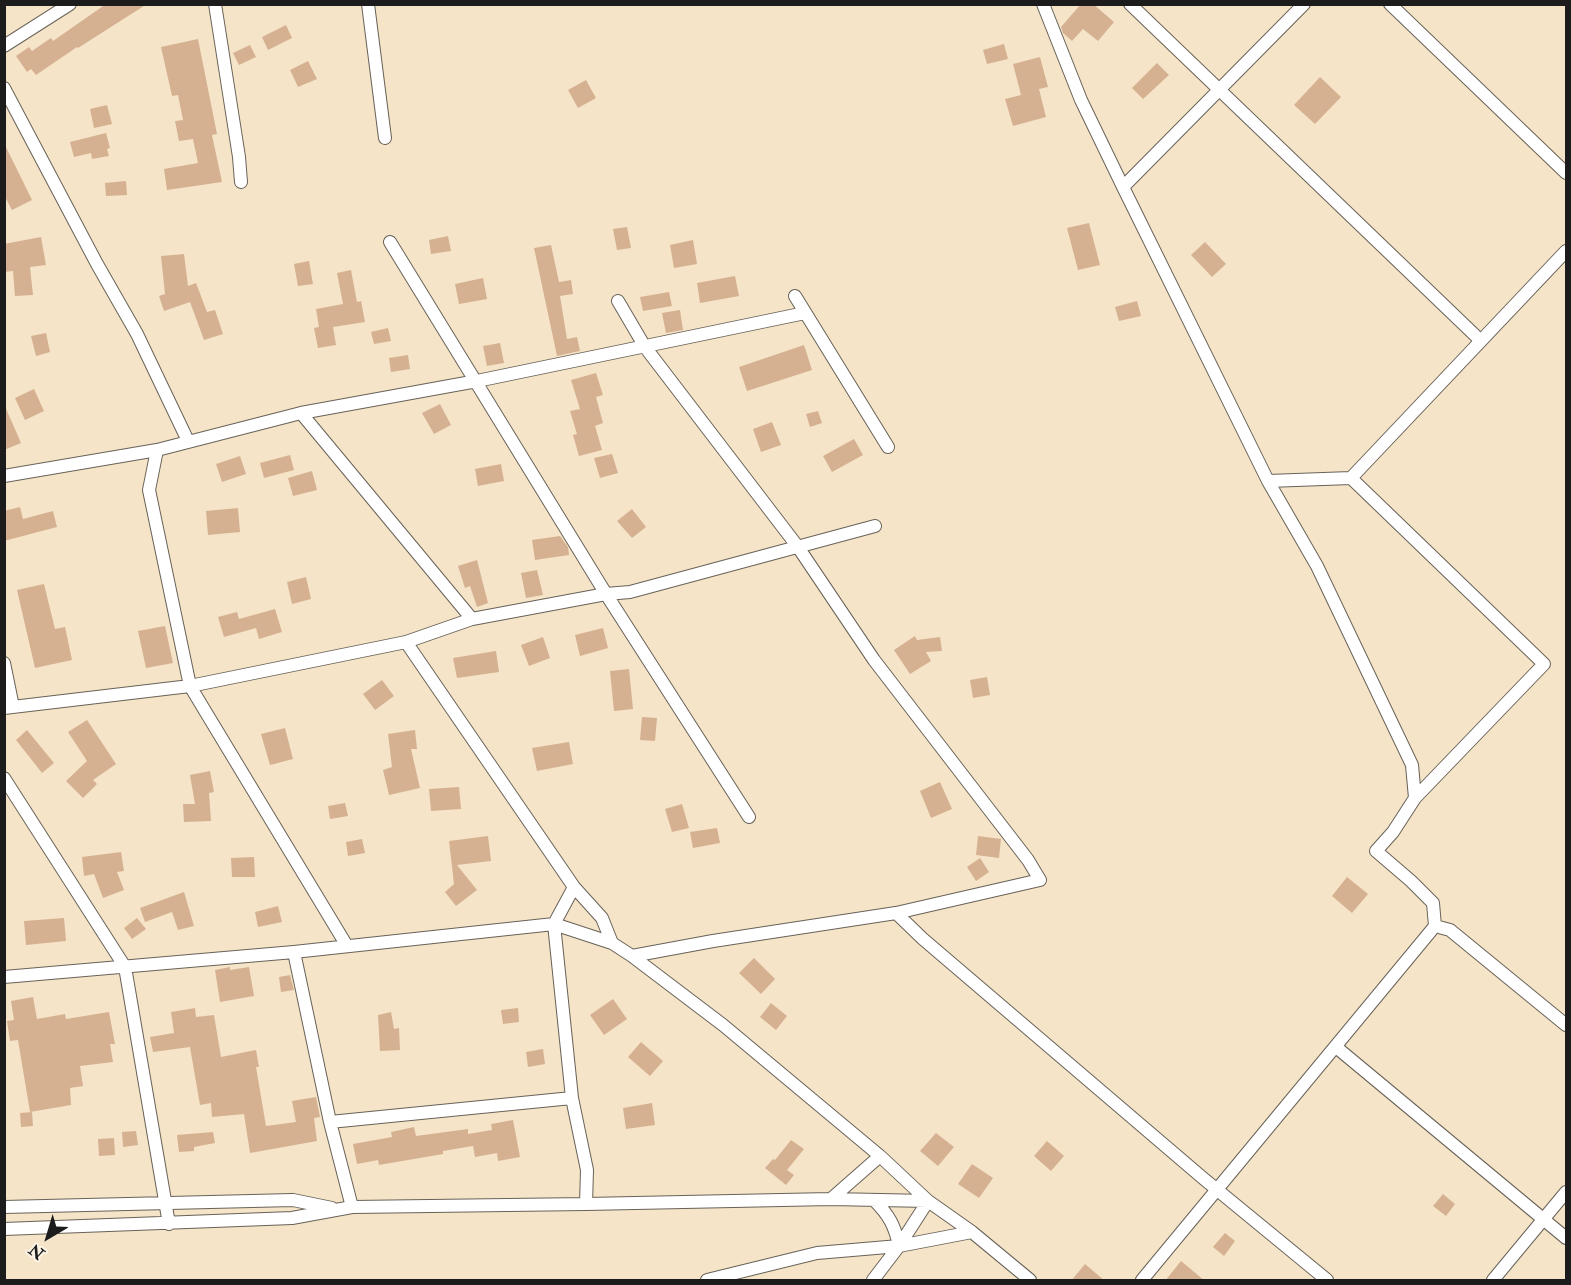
<!DOCTYPE html>
<html>
<head>
<meta charset="utf-8">
<style>
  body { margin:0 }
  #map { position:relative; width:1571px; height:1285px; overflow:hidden; background:#f5e4c8; font-family:"IM FELL Double Pica",serif }
  canvas { display:block }
  .frame { position:absolute; inset:0; border:6px solid #1c1c1c; pointer-events:none }
  .north { position:absolute; left:18px; top:1207px; width:60px; height:60px; -webkit-text-stroke:4px #fcf5e5; paint-order:stroke; rotate:218deg; font-size:16px; font-weight:700; line-height:24px; text-align:center; color:#1c1c1c }
  .north::after { content:''; display:block; margin:auto; width:21px; height:27px; background:#1c1c1c; clip-path:polygon(50% 0,100% 100%,50% 72%,0 100%) }
</style>
</head>
<body>
<div id="map">
<canvas width="1571" height="1285"></canvas>
<div class="frame"></div>
<div class="north">N</div>
</div>
<script>
const ctx = document.querySelector('canvas').getContext('2d');
ctx.lineJoin = 'round';
function fillPath(path, color) { ctx.fillStyle = color; ctx.fill(path, 'evenodd'); }
function stroke(path, color, width, dash) { ctx.strokeStyle = color; ctx.lineWidth = width; ctx.lineCap = dash ? 'butt' : 'round'; ctx.setLineDash(dash || []); ctx.stroke(path); }
fillPath(new Path2D(`
  M106,4H147L78,48L77,47L36,75L31,69L27,72L16,56L29,47L32,51L51,38L53,41Z
  M1081,4H1093L1114,22L1098,41L1083,29L1072,41L1063,33L1061,27Z
  M286,25L292,38L268,50L262,37Z
  M198,39L217,134L212,135L222,182L167,190L164,169L198,163L193,139L179,141L175,121L183,120L178,95L172,96L161,47Z
  M1004,44L1008,59L987,64L983,50Z
  M250,45L256,57L239,65L233,53Z
  M1040,57L1048,87L1039,89L1046,117L1013,126L1005,99L1021,95L1013,64Z
  M308,61L317,79L298,87L290,70Z
  M1157,63L1169,75L1143,99L1132,88Z
  M1320,77L1341,97L1315,124L1294,105Z
  M586,80L596,98L578,108L568,90Z
  M107,105L112,124L94,128L90,109Z
  M106,133L110,148L107,149L109,156L92,159L91,153L74,157L70,142Z
  M4,143L32,200L12,210L4,195Z
  M126,181L127,195L106,196L105,183Z
  M1089,223L1100,265L1078,270L1067,228Z
  M627,227L631,248L617,250L613,229Z
  M448,236L451,251L431,254L429,240Z
  M41,237L46,265L30,267L33,295L15,296L13,271L4,272V244Z
  M693,240L697,264L674,268L670,245Z
  M1205,242L1226,264L1212,277L1191,255Z
  M551,245L559,282L571,280L573,294L560,296L567,339L577,337L580,351L557,356L534,248Z
  M184,254L188,286L196,283L207,312L215,310L223,334L204,340L190,302L164,311L159,296L165,294L161,256Z
  M309,261L313,284L298,286L294,264Z
  M351,270L357,302L361,301L365,322L333,327L336,345L318,348L314,328L319,327L316,309L343,304L337,273Z
  M735,276L739,296L700,303L697,283Z
  M483,278L487,299L459,304L455,284Z
  M669,292L672,306L643,311L640,297Z
  M1137,301L1141,316L1119,321L1115,307Z
  M680,310L683,330L666,333L662,313Z
  M388,328L391,341L374,344L371,332Z
  M46,333L50,352L36,356L31,336Z
  M500,343L504,363L487,366L483,346Z
  M804,345L812,370L747,391L739,367Z
  M408,355L410,369L391,372L389,358Z
  M596,373L603,395L596,397L603,423L595,426L602,450L579,456L573,435L577,434L570,411L580,409L571,380Z
  M34,389L44,411L25,420L15,398Z
  M4,404L21,443L4,450Z
  M440,404L451,425L434,434L422,413Z
  M818,411L822,423L810,427L806,414Z
  M772,422L781,445L761,452L753,429Z
  M854,439L863,455L832,472L823,456Z
  M612,454L618,473L600,478L594,458Z
  M290,455L294,470L264,478L260,463Z
  M240,456L246,474L222,482L216,464Z
  M501,464L504,481L478,486L475,469Z
  M312,471L317,490L293,496L288,478Z
  M20,507L23,519L53,511L57,527L4,541V511Z
  M238,508L240,532L208,535L206,511Z
  M632,509L646,527L632,538L617,521Z
  M560,536L568,547L569,555L535,560L532,540Z
  M477,560L488,603L477,607L470,586L465,588L458,566Z
  M537,570L543,595L526,598L521,573Z
  M306,577L311,599L292,604L287,582Z
  M44,584L55,629L65,627L72,660L35,668L17,590Z
  M275,609L282,632L259,639L256,628L224,637L218,617L237,612L239,619Z
  M165,626L173,663L146,668L138,631Z
  M603,628L608,648L580,656L575,635Z
  M915,636L917,640L940,637L942,651L926,652L931,661L910,674L894,650Z
  M543,637L550,658L529,666L521,645Z
  M496,651L499,672L457,678L453,658Z
  M629,669L633,709L614,711L610,671Z
  M987,677L990,695L973,698L970,680Z
  M382,680L394,696L375,710L363,694Z
  M642,717L657,718L655,741L640,740Z
  M87,720L116,764L93,780L97,784L83,798L66,781L87,761L68,732Z
  M285,728L293,759L270,765L261,734Z
  M27,730L54,763L42,773L16,740Z
  M415,730L417,749H411L420,788L389,795L383,770L392,767L388,734Z
  M569,742L573,764L537,771L532,748Z
  M210,771L214,792L209,793L211,821L184,822L183,804H195L190,775Z
  M940,782L952,809L931,818L920,791Z
  M459,787L461,809L431,811L429,789Z
  M345,803L348,816L330,819L328,806Z
  M682,804L689,828L672,832L665,809Z
  M717,828L720,843L693,848L690,832Z
  M488,836L491,861L457,865L477,890L456,906L445,892L454,884L449,841Z
  M978,836L1001,839L999,858L976,855Z
  M362,839L365,853L348,856L346,842Z
  M121,852L124,871L117,872L124,890L103,898L94,874L84,876L82,857Z
  M254,857L255,877H232L231,858Z
  M980,858L989,872L976,881L967,867Z
  M1347,877L1368,894L1352,913L1332,896Z
  M184,892L194,926L178,930L172,912L145,922L140,908Z
  M278,906L282,922L258,927L255,912Z
  M64,918L66,941L26,945L24,921Z
  M137,918L146,929L132,939L124,928Z
  M754,958L775,979L761,994L739,973Z
  M230,967V970L249,967L254,996L220,1002L215,970Z
  M290,975L294,990L281,992L279,977Z
  M33,997L37,1019L65,1014L66,1019L109,1012L115,1044H110L113,1062L80,1066L83,1086L70,1088L71,1105L30,1112L18,1040L10,1041L7,1021L14,1020L11,1001Z
  M613,999L627,1019L604,1035L590,1015Z
  M771,1003L787,1016L776,1030L760,1017Z
  M195,1008L196,1017L214,1015L221,1057L256,1050L259,1067H256L266,1126L296,1122L292,1101L316,1097L320,1117L314,1118L317,1141L250,1153L244,1114L212,1117L211,1103L200,1105L190,1047L153,1052L150,1037L174,1033L171,1012Z
  M518,1008L519,1022L503,1024L501,1010Z
  M391,1012L394,1029L399,1028L400,1050L380,1051L378,1015Z
  M641,1042L663,1061L650,1076L628,1057Z
  M543,1049L545,1064L528,1067L526,1052Z
  M652,1103L655,1125L626,1129L623,1108Z
  M32,1112L33,1126L21,1127L20,1113Z
  M513,1120L520,1157L498,1161L497,1153L475,1157L473,1146L443,1151V1154L379,1165L378,1160L357,1164L353,1144L392,1137L391,1132L414,1127L416,1136L468,1129V1134L492,1130L491,1124Z
  M136,1131L138,1145L123,1147L122,1132Z
  M213,1132L215,1143L194,1147V1151L179,1152L177,1135Z
  M936,1133L954,1147L938,1166L920,1151Z
  M114,1138L115,1155L99,1156L98,1139Z
  M791,1140L804,1149L787,1170L794,1175L786,1185L765,1168L773,1159L775,1160Z
  M1047,1141L1064,1156L1051,1171L1034,1156Z
  M972,1164L993,1178L979,1198L958,1184Z
  M1443,1194L1455,1204L1446,1216L1433,1206Z
  M1225,1233L1235,1241L1224,1256L1213,1247Z
  M1181,1261L1205,1281H1165Z
  M1085,1264L1105,1281H1071Z`), '#d6b191');
const street = new Path2D(`
  M215,4L239,157L241,182
  M368,4L385,138
  M1043,4L1081,100L1123,187L1268,481L1317,566L1412,765L1415,798L1393,832L1376,851L1411,881L1433,903L1435,926L1142,1280
  M1130,4L1481,341
  M1390,4L1566,173
  M4,46L70,4
  M4,88L97,264L137,334L188,441
  M1123,187L1304,4
  M390,242L606,594L749,817
  M795,296L888,447
  M301,413L472,619
  M157,450L149,490L190,686L347,946
  M4,476L157,450L301,413L477,381L805,313
  M1351,478L1544,664L1415,798
  M1268,481L1351,478L1566,251
  M406,642L574,887L602,918L612,943
  M4,663L13,707
  M4,708L190,686L406,642L472,619L606,594L630,592L875,526
  M4,778L125,967L169,1224
  M896,913L923,939L1204,1179L1327,1280
  M1435,926L1450,930L1566,1025
  M294,952L330,1122L352,1207
  M632,956L723,1025L880,1156L928,1201L972,1232L1030,1280
  M4,977L294,952L554,924L612,943L632,956L713,941L896,913L1040,880L1028,860L874,660L798,547L645,347L618,301
  M1336,1047L1566,1238
  M330,1122L572,1098
  M831,1199L880,1156
  M874,1200C889,1215 895,1226 899,1246
  M586,1204L831,1199L928,1201
  M4,1207L293,1200L332,1208
  M4,1229L292,1218L352,1207L586,1204L587,1170L572,1098L554,924L574,887
  M707,1280L817,1253L899,1246L972,1232
  M873,1280L899,1246L928,1201
  M1493,1280L1566,1192`);
stroke(street, '#686258', 14);
stroke(street, '#fff', 12);
</script>
</body>
</html>
